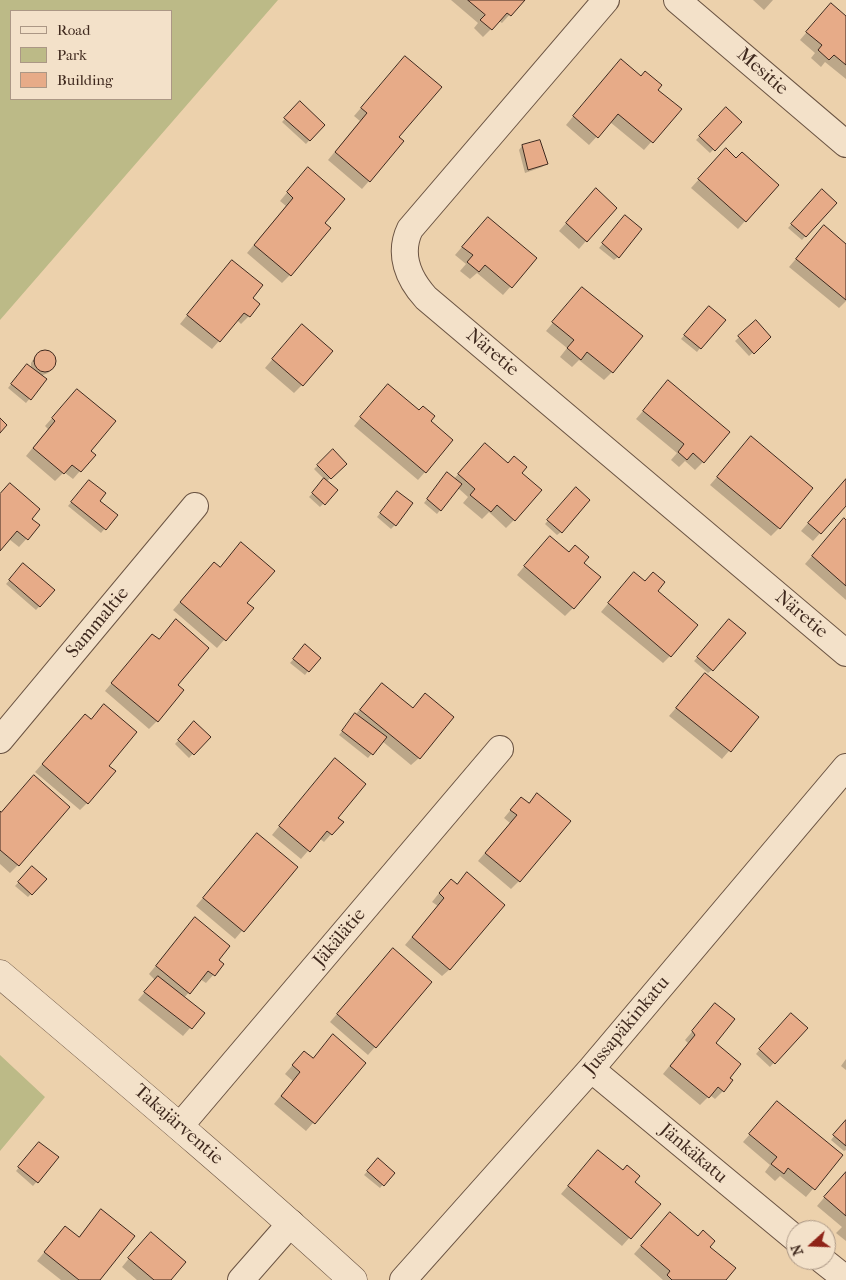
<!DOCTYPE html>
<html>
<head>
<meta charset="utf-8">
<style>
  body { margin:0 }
  #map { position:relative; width:846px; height:1280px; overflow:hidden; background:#ecd1ac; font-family:"IM FELL French Canon",serif }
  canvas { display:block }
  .legend { position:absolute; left:10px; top:10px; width:162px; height:90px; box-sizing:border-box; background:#f3e1c9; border:1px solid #ab9785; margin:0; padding:6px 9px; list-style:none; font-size:15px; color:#3f291e }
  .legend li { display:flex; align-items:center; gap:10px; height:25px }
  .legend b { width:25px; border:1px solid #ab9785 }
  .north { position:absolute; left:786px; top:1220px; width:50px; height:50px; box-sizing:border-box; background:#f3e1c9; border:1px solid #ab9785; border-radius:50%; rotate:250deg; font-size:14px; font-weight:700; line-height:20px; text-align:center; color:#3f291e }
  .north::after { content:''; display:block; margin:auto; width:18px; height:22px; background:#8f2418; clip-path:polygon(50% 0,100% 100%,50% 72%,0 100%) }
</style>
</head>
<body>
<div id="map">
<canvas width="846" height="1280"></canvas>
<ul class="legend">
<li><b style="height:6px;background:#f3e1c9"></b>Road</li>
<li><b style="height:14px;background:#bcba87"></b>Park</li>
<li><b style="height:14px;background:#e7ab88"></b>Building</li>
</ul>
<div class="north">N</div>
</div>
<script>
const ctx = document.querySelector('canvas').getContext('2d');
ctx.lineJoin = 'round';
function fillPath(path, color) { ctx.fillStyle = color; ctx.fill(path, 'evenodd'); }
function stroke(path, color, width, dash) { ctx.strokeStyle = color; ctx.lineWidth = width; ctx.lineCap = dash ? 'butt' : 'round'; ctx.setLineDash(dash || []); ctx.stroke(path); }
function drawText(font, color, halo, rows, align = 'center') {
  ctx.font = font + ' "IM FELL French Canon",serif'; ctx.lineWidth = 4; ctx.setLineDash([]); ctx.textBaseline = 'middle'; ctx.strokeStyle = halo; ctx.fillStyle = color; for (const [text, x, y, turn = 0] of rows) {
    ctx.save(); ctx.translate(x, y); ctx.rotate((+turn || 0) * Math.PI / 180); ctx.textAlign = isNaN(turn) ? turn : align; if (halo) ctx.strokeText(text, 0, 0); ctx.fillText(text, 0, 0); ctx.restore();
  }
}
fillPath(new Path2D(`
  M0,0H278L0,320ZM11,11H171V99H11Z
  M0,1055L45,1097L0,1151Z`), '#bcba87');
fillPath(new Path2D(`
  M451,0H523L502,23L499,21L483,37L474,28L478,23Z
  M753,0H773L764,10Z
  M823,13L846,18V79L825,62L821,67L811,58L815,53L800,40Z
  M405,57L397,137L369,181L362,189L328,160L360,121L354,116Z
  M613,68L656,90L680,109L644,150L610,122L589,145L566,125Z
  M300,103L323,125L306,144L282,122Z
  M726,109L740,122L710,153L696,140Z
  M539,141L546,164L542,167L525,173L519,150L522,146Z
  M718,158L745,221L738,229L691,188Z
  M300,177L323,223L290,275L282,283L247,253L286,206L280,201Z
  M818,195L835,203L802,240L788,228Z
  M588,198L586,241L579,249L559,231Z
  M622,220L618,257L614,260L599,248Z
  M480,226L535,259L503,295L477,273L470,279L460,271L466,264L455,255Z
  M816,235L846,245V301L839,308L789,267Z
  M224,270L251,298L249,316L241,324L237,320L212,349L180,324Z
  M582,288L612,372L604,380L579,360L572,367L560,357L567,348L546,331Z
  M706,311L700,348L697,352L681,339Z
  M756,322L770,337L749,356L735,341Z
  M294,334L302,385L294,393L265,368Z
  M43,351L53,354L55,359V364L48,373L43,375H39L45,380L26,403L8,388L23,369H31V363L34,358Z
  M77,390L90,451L80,471L73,479L64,472L55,481L26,456L48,429L45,426Z
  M661,390L703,462L695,470L685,461L679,467L671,460L677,453L636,419Z
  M380,394L425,472L418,480L354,426Z
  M751,438L779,528L771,536L710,485Z
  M333,451L345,464L326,482L336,491L320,507L309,497L325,480L314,469Z
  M477,452L508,464L520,473L514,520L506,528L489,512L482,519L463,503L468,497L458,488L437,514L424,503L444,477L454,479Z
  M846,480V504L813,541L801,531Z
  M86,485L98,501L116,515L101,533L68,506Z
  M397,492L395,525L391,529L377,517Z
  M572,493L561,532L557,535L545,524Z
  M0,494L38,526L19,547L9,539L0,550Z
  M846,522V600L805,564L836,528Z
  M542,545L582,563L573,608L565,616L517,575Z
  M214,563L246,603L252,608L217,648L173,610Z
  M20,568L54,590L36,610L6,584Z
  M627,581L656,591L670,656L663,663L601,612Z
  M726,625L712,670L708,673L694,661Z
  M158,640L176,685L157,721L149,729L105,691L145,643Z
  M302,650L308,671L305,675L290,663Z
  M705,674L758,717L722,759L669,716Z
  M374,692L419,758L411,765L382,741L368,758L339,735Z
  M85,715L90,720L107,766L87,803L80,810L35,772Z
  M194,723L209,737L189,758L175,744Z
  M327,768L336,818L342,822L324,842L319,838L301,859L272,835Z
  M537,795L519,881L511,889L478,861L510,823L504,818L514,806L528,804Z
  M0,813L18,865L10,873L0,864Z
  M250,842L296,867L235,939L196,906Z
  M32,868L45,879L28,897L15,886Z
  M457,885L450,969L442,976L405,945L438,906L432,902L443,888Z
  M187,927L223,964L206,983L200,979L184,998L203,1013L183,1036L138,1000L155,980L149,974Z
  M385,958L375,1047L368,1055L330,1022Z
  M708,1013L714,1043L728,1078L723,1091L715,1099L710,1095L700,1105L663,1074L688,1043L685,1040Z
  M787,1018L806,1028L770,1067L756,1054Z
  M846,1059V1070L841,1066Z
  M312,1060L365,1063L306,1131L274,1104L293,1081L285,1074L296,1061Z
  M777,1103L841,1156L806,1197L780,1176L775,1181L765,1172L770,1165L743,1142Z
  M846,1121V1150L844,1151L831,1140Z
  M36,1147L57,1158L33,1186L16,1171Z
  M591,1159L622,1171L659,1204L622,1246L561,1194Z
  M378,1160L393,1173L380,1188L364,1175Z
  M846,1172V1241L836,1233L842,1227L817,1206Z
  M94,1218L99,1280H61L37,1261L65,1227L78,1238Z
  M662,1222L709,1247L724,1280H663L634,1254Z
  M143,1241L169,1280H137L122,1267Z`), '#0003');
const building = new Path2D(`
  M468,0H525L511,16L507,13L492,30L480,20L485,15Z
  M831,3L846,16V65L834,55L829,60L818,50L822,45L806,32Z
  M405,56L442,87L399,137L404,141L370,182L335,152L367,113L361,108Z
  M621,59L641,76L645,71L662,85L658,90L682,109L653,143L618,114L598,138L573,116Z
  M300,101L325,125L310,141L284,118Z
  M726,107L742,122L715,151L699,136Z
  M540,140L548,164L528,170L522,145Z
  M726,148L736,158L742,152L779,185L746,222L698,179Z
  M308,167L345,199L325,223L331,228L291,276L254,245L293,198L287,192Z
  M596,188L617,208L587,242L566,223Z
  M822,189L837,203L806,237L791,224Z
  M625,215L642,229L619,258L602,243Z
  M488,217L537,258L512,288L485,265L479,272L467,262L473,255L462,247Z
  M824,225L846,244V300L796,259Z
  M232,260L263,285L253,298L260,304L250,317L244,313L220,342L187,315Z
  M582,287L643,336L613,373L587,352L581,360L567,348L574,340L552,322Z
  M709,306L726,320L701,349L684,335Z
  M756,320L771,337L754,354L738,336Z
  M302,324L333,351L303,386L272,359Z
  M34 361a11 11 0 1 1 22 0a11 11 0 1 1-22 0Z
  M27,364L47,379L31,400L11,384Z
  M668,380L730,432L704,463L693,453L687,460L678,452L684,444L643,411Z
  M388,384L419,410L423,406L435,416L431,421L453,440L426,473L360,417Z
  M77,389L116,421L91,451L96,455L81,472L72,465L64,474L33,448L55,421L52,418Z
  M0,418L7,425L0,433Z
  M751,436L813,488L780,529L717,477Z
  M485,443L508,463L514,456L527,467L522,473L542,490L515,521L497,505L491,512L470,495L475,489L458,474Z
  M333,449L347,464L331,479L317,465Z
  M447,472L462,484L441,511L427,499Z
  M324,478L338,490L325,505L312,493Z
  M846,479V506L821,534L808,523Z
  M89,480L106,493L100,501L118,515L106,530L71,502Z
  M10,483L40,509L32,519L40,525L28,540L17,531L0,551V494Z
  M576,487L590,500L562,533L547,520Z
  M397,491L413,503L396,526L380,513Z
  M844,518L846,520V586L812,556Z
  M550,536L569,552L575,545L589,557L584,563L601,577L574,609L524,566Z
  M241,542L275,571L247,603L254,608L226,641L180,602L214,562L220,567Z
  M23,563L55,590L40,607L9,580Z
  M634,572L645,581L653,572L665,582L658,591L698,625L671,657L608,603Z
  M176,619L209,648L178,685L184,690L158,722L111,683L152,634L159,639Z
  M729,619L746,633L713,671L697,657Z
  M305,644L321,658L309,672L293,659Z
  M705,673L759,717L731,752L676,708Z
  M382,683L413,708L425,693L454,717L420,759L360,710Z
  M104,704L137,732L109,766L116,771L88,804L42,764L85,714L91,719Z
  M355,713L387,737L373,755L342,731Z
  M194,721L211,737L194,755L178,740Z
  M335,758L366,784L338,818L344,822L332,835L327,831L310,852L279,826Z
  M34,775L70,807L19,866L0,850V811L1,812Z
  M537,793L571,821L520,882L485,853L517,815L510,810L521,797L529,803Z
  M257,833L298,867L244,932L203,898Z
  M32,866L47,879L32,895L18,882Z
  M467,872L505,905L450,970L412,937L444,898L439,893L451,879L457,884Z
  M195,917L230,946L219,960L224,964L215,976L208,971L190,994L156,966Z
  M393,948L432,982L376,1048L337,1014Z
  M158,976L205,1013L192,1029L144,992Z
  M715,1003L735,1019L716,1043L741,1064L730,1078L733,1080L724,1092L718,1087L709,1098L670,1066L695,1035L692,1031Z
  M791,1013L808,1028L775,1064L759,1049Z
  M333,1034L366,1063L315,1124L281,1096L300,1072L292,1065L304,1051L313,1058Z
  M777,1101L843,1155L815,1190L788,1168L784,1174L771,1164L777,1157L749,1134Z
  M846,1120V1146L833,1135Z
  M39,1142L59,1157L38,1183L18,1167Z
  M598,1150L623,1170L627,1165L640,1176L635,1182L661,1204L631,1239L568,1186Z
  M378,1158L395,1173L384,1186L367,1171Z
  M846,1172V1216L824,1197Z
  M101,1209L135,1236L100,1280H79L44,1252L65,1226L79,1237Z
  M670,1212L698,1236L703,1230L715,1241L710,1247L736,1268L726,1280H672L667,1275L670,1271L641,1246Z
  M151,1232L186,1262L171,1280H154L128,1258Z`);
fillPath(building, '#e7ab88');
stroke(building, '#3f291e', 1);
const minor = new Path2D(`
  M606,0L410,229C398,254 408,278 426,298L846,653
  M677,0L846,144
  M0,740L195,506
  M591,1069L796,1239
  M180,1126L500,749
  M822,1260L846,1279
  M241,1280L291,1223
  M403,1280L591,1069L846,767`);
const tertiary = new Path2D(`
  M0,974C119,1075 238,1175 353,1280`);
stroke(minor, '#6a5342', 28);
stroke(tertiary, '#6a5342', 29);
stroke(minor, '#f3e1c9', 26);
stroke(tertiary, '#f3e1c9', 28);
drawText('19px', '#3f291e', '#f3e1c9', [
  ["Mesitie",762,72,41],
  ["Näretie",492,353,40],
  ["Näretie",801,615,40],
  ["Sammaltie",98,623,-50],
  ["Jäkälätie",340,938,-50],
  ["Jussapäkinkatu",627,1026,-50],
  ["Takajärventie",178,1125,41],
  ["Jänkäkatu",693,1154,40]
]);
</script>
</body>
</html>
